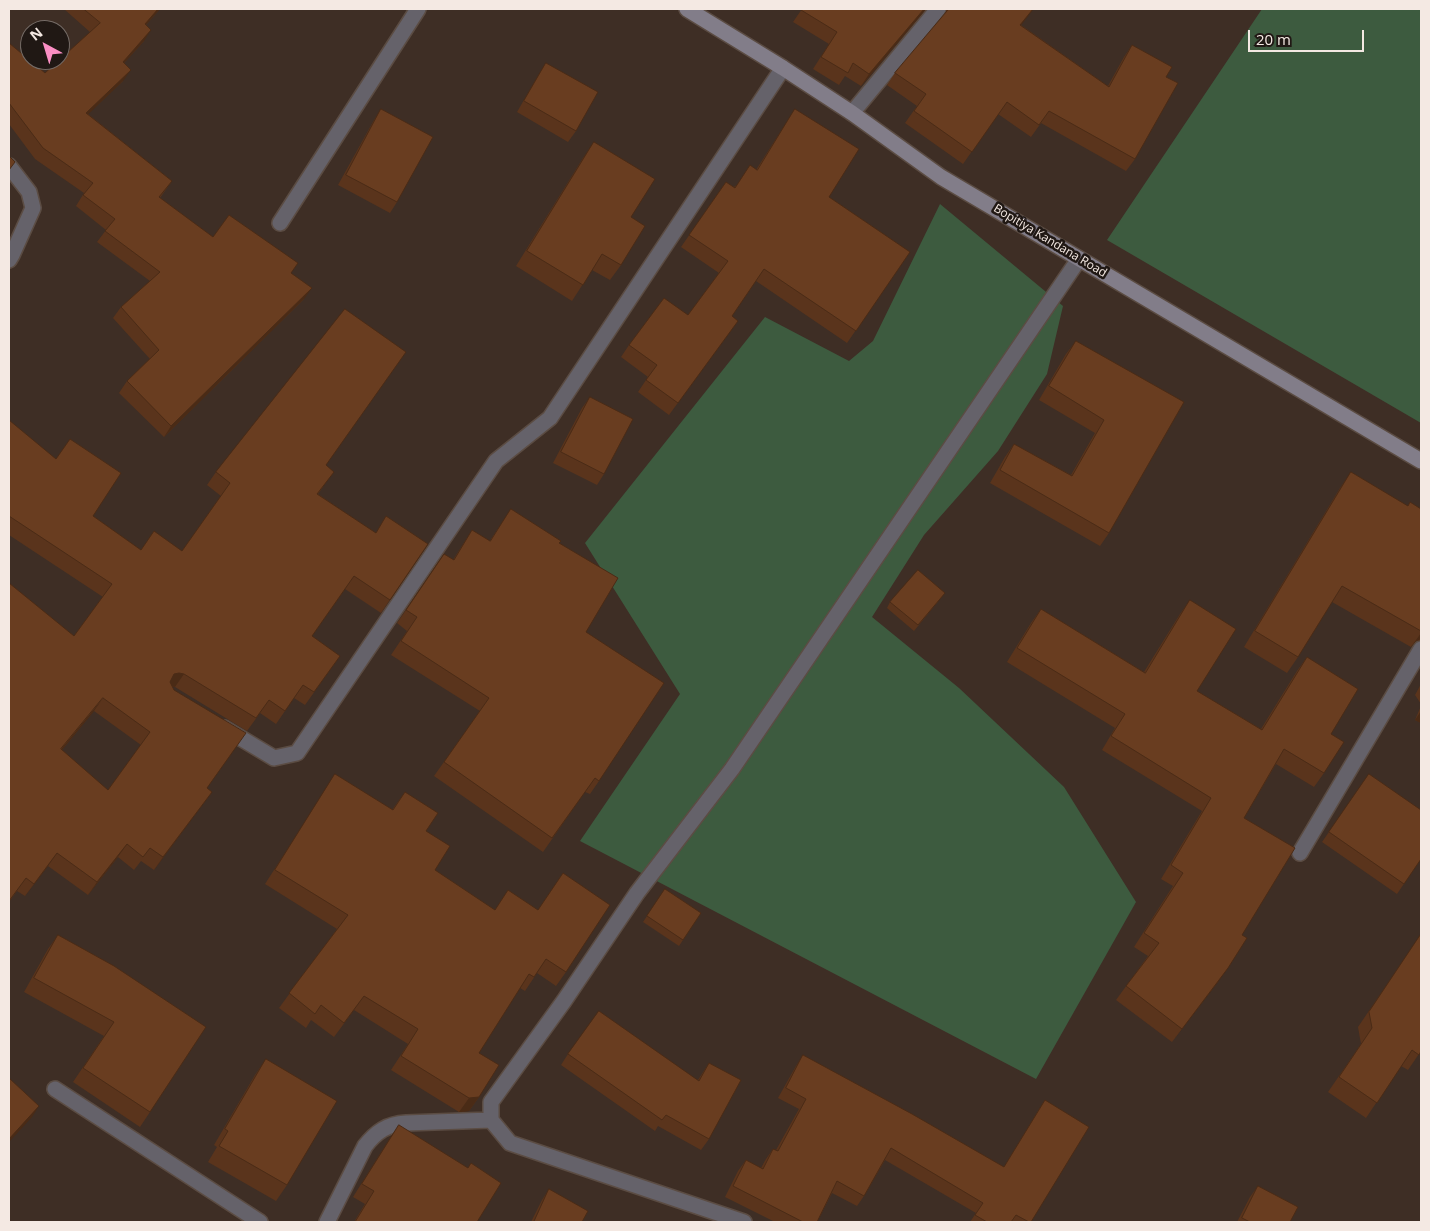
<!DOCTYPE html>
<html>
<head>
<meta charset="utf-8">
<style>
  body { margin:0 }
  #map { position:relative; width:1430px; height:1231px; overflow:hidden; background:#3e2e25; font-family:"Open Sans",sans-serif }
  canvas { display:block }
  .frame { position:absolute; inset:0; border:10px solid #f4e9e3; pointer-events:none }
  .north { position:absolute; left:20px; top:20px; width:50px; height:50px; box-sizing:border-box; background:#201814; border:1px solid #756c67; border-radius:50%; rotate:321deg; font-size:14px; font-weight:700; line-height:20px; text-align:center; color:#f4e9e3 }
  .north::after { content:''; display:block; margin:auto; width:18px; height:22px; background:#fb8fc4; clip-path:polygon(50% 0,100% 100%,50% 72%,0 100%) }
  .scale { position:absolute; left:1248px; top:30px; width:116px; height:22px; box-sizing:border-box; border:2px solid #f4e9e3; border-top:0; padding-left:6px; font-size:15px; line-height:18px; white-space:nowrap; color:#f4e9e3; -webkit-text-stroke:4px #201814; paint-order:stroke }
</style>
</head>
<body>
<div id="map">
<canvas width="1430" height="1231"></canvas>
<div class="frame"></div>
<div class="north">N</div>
<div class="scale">20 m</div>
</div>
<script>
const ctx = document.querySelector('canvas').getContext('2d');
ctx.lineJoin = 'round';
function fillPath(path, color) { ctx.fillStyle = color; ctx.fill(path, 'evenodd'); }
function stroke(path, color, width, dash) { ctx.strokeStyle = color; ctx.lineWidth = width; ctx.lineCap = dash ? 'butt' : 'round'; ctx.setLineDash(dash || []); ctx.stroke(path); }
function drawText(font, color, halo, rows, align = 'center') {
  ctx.font = font + ' "Open Sans",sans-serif'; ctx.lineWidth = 5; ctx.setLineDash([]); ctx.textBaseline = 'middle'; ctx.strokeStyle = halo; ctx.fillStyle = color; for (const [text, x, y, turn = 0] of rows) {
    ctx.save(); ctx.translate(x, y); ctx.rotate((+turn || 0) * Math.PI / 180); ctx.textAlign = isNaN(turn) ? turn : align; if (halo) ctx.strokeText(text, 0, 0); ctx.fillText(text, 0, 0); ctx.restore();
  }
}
fillPath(new Path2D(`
  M1262,9H1421V423L1107,240Z
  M940,204L1063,306L1047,374L998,451L924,535L872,617L959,688L1064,787L1136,902L1036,1079L580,841L680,694L585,543L765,317L849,361L873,341Z`), '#3d5b3f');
const street = new Path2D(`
  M852,113L938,9
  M9,166L29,192L33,208L12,255L9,260
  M280,223L418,9
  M224,728L274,758L297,753L496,461L550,418L783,68
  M1300,853L1421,649
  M55,1089L260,1222
  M327,1222L365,1146C376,1132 387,1124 406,1123L491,1120
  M744,1222L510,1143L491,1120V1102L564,1001L637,893L732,769L1079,259`);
const secondary = new Path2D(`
  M687,9L783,68L852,113L941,177L1421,461`);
stroke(street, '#5b4c43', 18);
stroke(secondary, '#5b4c43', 18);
stroke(street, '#65626a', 15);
stroke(secondary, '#827d89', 15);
fillPath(new Path2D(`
  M64,9H160L146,25L144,41L124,63L123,81L88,114L172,181L160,198L213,237L291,273L304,299L164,437L119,393L127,381L150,359L113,318L121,307L150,281L97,242L106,230L76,206L84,193L35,159L9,124V43L45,73L90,32Z
  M802,9H926L861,86L845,76L839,85L813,69L829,44L793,22Z
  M946,9H1033L1021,25L1108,86L1124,57L1132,45L1166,77L1135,159L1126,171L1041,123L1031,137L998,114L963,164L905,123L917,106L887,85L895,73L946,13Z
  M546,63L576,131L568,142L517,112L539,74Z
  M381,109L397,202L390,213L338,185L374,120Z
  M795,109L829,197L910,252L847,343L756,281L732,316L738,321L669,415L638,392L648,377L621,357L629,345L688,315L719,273L681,247L726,182L734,187L756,170Z
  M594,142L631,217L621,265L610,280L592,270L572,301L516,266L583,158Z
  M1076,341L1184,402L1109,533L1100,546L990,483L1005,457L1014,444L1071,475L1095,433L1039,400L1066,354Z
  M590,397L604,474L597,485L553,463L582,408Z
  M9,420L93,516L141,550L182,551L221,496L207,485L216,472L326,465L325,484L318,494L375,533L428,544L381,613L345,589L312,636L340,656L305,705L294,698L276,724L260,713L247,731L175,687L172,686L207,788L212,792L154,870L141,861L134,870L118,857L88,895L48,866L25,896L17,891L9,902V583L74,636L103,597L9,535ZM94,711L141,745L108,790L62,750Z
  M1351,472L1407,506L1421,509V640L1416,641L1411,647L1332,602L1298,657L1287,673L1244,647L1340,488Z
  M511,509L559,543L586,632L599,781L590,794L585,792L543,852L434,776L480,711L391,655L407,631L397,623L444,554L453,560L472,530L490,541Z
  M941,598L914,631L887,608L890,602Z
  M1190,600L1197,691L1261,729L1297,671L1307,657L1331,734L1324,773L1314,787L1276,764L1244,818L1242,935L1218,982L1172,1042L1116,1000L1148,956L1134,947L1173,886L1161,879L1202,811L1102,750L1115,728L1007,662L1031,623L1041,609L1144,672L1180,614Z
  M1421,684V704L1415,695Z
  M1421,706V723L1415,720Z
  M335,774L392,810L405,792L426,831L435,870L566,972L556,986L537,973L525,991L520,988L479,1053V1097L469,1111L459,1112L391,1070L408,1044L354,1010L334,1037L311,1020L306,1028L279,1008L337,929L265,884L326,789Z
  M1369,774L1421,859L1397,894L1322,842Z
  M665,889L701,913L679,946L643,922Z
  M1421,934V1051L1408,1070L1401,1066L1366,1118L1328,1092L1361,1044L1358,1027Z
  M58,935L114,966L150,1112L140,1127L73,1082L104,1036L24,992L48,949Z
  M568,1054L698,1080L709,1063V1139L701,1150L658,1126L655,1131L561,1065Z
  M803,1055L1004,1167L1038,1111L1045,1100L1031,1222H970L976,1213L885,1160L864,1196L857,1206L832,1193L817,1222H775L725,1197L738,1171L746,1160L761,1168L766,1159L773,1149L776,1150L799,1109L778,1098L796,1066Z
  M266,1059L287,1185L276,1201L208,1162L217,1147L214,1145L255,1075Z
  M399,1125L477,1222H354L365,1204L353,1197L390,1138Z
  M1258,1186L1290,1222H1237L1250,1197Z
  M549,1189L582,1222H531L542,1200Z`), '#5a341c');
fillPath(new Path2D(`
  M158,9H160L137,35L145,24Z
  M924,9H926L861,86L869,74Z
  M1033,9L1032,11L1012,37L1020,25Z
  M151,30L144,41L115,73L123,62Z
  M131,70L123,81L78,124L86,113Z
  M312,288L304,299L164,437L171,426Z
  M1421,633V639L1416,641L1411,647Z
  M179,673L184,674L175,687L170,686L165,687L174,674Z
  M103,698L94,711L52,762L61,749Z
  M1421,711V723L1415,720Z
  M212,792L203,804L154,870L163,857Z
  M127,844L118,857L88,895L97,882Z
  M57,853L48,866L25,896L34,884Z
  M1228,968L1218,982L1172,1042L1182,1029Z
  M479,1097L469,1111L459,1112L469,1098Z
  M39,1106L32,1117L9,1142V1139Z`), '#4a2b16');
const building = new Path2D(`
  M84,9H158L145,24L151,30L123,62L131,70L86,113L172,181L159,197L213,237L229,215L298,263L291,273L312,288L171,426L127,381L159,350L121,307L160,272L105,231L115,219L83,195L93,183L43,148L9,103V43L45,73L100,23Z
  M802,9H924L869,74L853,63L848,73L821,57L837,32L801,10Z
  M949,9H1033L1020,25L1109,87L1132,45L1172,67L1166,77L1178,83L1135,159L1049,111L1039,125L1007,102L972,152L914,111L926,94L895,73Z
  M546,63L598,92L576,131L524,101Z
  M381,109L433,137L397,202L346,175Z
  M795,109L859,149L829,197L910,252L856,331L764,269L732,316L738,321L678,403L646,380L657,365L629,345L664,298L688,315L728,261L689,235L726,182L735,188L750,165L757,170Z
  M594,142L655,179L631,217L645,226L621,265L602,254L583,285L527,251Z
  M9,156L15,162L9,170Z
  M345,309L406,352L326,465L334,472L317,494L376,533L386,516L428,544L390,600L354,576L312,636L340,656L314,692L303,685L285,711L269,700L256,718L184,674L179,673L174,674L170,682L174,690L246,733L207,788L212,792L163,857L150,848L143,857L127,844L97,882L57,853L34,884L26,878L9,901V583L74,636L112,584L9,516V420L56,459L70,439L121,473L93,516L141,550L154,531L182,551L230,483L216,472ZM103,698L150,732L108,790L61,749Z
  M1076,341L1184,402L1109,533L1000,470L1014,444L1072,476L1104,420L1049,386Z
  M590,397L633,419L604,474L561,452Z
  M1351,472L1408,506L1410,502L1421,509V631L1342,586L1298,657L1255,631Z
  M511,509L561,541L559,543L618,578L586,632L664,683L599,781L595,778L552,838L444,762L489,698L401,641L417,617L406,610L444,554L454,560L472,530L490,541Z
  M918,570L945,593L918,625L890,602Z
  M1190,600L1236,629L1197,691L1262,730L1307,657L1358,689L1331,734L1344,742L1324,773L1284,749L1244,818L1295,848L1242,935L1247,938L1228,968L1182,1029L1126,986L1159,943L1144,933L1183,873L1171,865L1211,798L1111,736L1125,714L1017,648L1041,609L1145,673Z
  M335,774L393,810L405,792L438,813L426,831L450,846L435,870L495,910L508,890L538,910L563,873L610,905L566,972L546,959L534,977L529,974L479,1053L499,1065L479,1097L469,1098L401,1056L418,1029L364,996L344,1023L321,1005L315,1014L289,993L348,915L275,870Z
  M1369,774L1421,810V859L1404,884L1329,832Z
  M665,889L701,913L683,940L647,916Z
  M1421,934V1051L1419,1055L1412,1050L1377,1103L1339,1077L1372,1028L1369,1012Z
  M58,935L114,966L206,1027L150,1112L83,1068L114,1022L34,978Z
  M599,1011L699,1081L709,1063L741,1080L709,1139L666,1115L662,1120L568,1054Z
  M803,1055L912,1114L1004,1167L1045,1100L1089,1127L1031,1222H1029L1016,1215L1011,1222H987L975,1215L983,1203L891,1148L864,1196L837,1181L817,1222H803L733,1186L746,1160L763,1169L773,1149L778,1151L806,1099L786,1088Z
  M266,1059L337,1101L287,1185L219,1146L228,1131L225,1129Z
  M9,1078L39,1106L9,1139Z
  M399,1125L468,1168L471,1163L501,1183L477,1222H355L374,1191L362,1184Z
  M1258,1186L1298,1207L1290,1222H1250L1242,1218Z
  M549,1189L588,1211L582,1222H534Z`);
fillPath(building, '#693d20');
stroke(building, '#4a2b16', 1);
drawText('12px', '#f4e9e3', '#201814', [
  ["Bopitiya Kandana Road",1050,241,31]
]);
</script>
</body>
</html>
